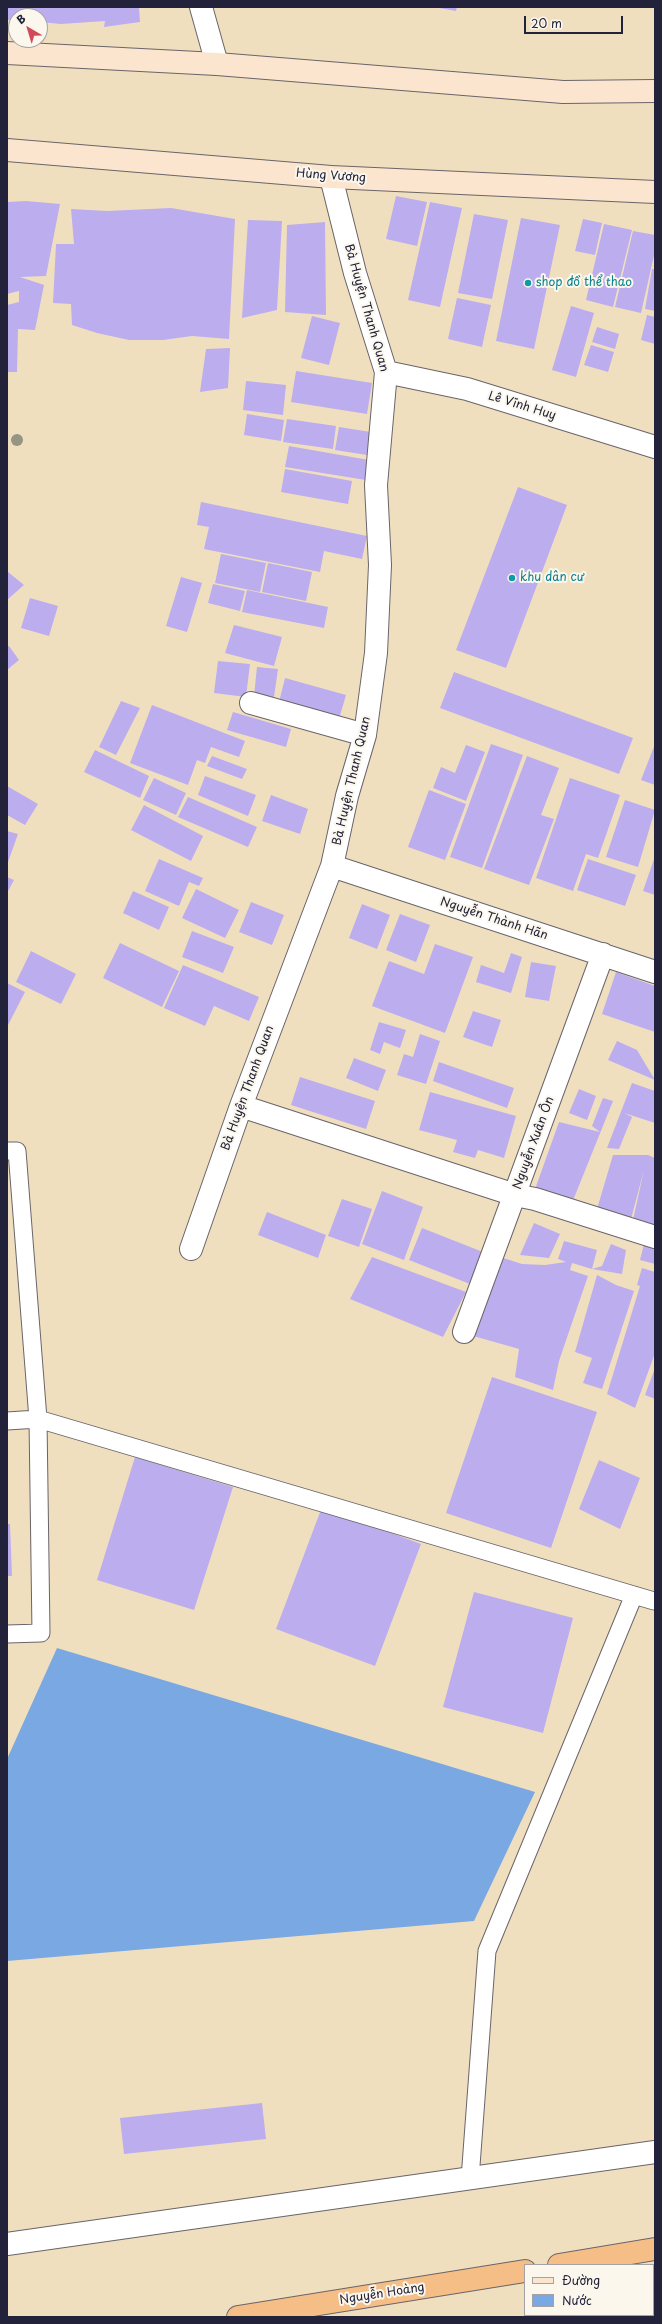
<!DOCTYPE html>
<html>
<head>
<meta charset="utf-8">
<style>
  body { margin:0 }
  #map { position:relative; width:662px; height:2324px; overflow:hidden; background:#f0dfbf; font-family:"Playpen Sans",sans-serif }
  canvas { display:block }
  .frame { position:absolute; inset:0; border:8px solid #22223b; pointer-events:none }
  .legend { position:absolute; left:524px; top:2264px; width:130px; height:52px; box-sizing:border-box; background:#fbf7ec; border:1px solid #a4a2a5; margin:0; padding:5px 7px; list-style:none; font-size:12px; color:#22223b }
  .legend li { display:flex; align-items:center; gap:8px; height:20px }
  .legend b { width:20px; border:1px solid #a4a2a5 }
  .north { position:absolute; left:8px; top:8px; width:40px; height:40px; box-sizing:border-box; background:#fbf7ec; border:1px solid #a4a2a5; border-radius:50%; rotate:322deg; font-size:11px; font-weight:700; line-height:16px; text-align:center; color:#22223b }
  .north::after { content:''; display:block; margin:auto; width:14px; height:18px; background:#d1495b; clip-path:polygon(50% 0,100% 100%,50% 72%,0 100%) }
  .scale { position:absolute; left:524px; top:16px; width:99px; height:18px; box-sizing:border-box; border:2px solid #22223b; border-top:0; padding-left:5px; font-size:12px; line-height:14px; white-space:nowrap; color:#22223b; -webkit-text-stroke:3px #fbf7ec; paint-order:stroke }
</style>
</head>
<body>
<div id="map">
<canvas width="662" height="2324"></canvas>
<div class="frame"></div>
<ul class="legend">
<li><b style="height:5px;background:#fbe5cf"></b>Đường</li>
<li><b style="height:11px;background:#7aa8e3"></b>Nước</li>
</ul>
<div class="north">B</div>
<div class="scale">20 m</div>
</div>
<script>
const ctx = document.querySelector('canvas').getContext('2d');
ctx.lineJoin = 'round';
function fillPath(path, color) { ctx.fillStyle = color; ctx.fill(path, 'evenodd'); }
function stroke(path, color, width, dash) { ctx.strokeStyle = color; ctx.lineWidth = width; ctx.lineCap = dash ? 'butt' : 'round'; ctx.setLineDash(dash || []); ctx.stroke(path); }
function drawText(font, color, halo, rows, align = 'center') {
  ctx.font = font + ' "Playpen Sans",sans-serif'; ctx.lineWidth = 4; ctx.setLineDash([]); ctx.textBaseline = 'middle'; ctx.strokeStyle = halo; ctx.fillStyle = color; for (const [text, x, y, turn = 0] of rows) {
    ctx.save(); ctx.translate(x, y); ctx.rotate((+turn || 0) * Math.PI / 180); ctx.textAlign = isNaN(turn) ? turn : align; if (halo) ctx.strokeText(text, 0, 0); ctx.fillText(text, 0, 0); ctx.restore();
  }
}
fillPath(new Path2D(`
  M57,1648L535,1792L474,1921L7,1961V1759Z`), '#7aa8e3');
fillPath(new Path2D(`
  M7,7H139L140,22L104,27L105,21L61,24L40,22V16H16V20H7Z
  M434,7H457L456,11Z
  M396,196L427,202L417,246L386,239Z
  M26,201L60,204L46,276L20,277L44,285L35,330L18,329L17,372H7V305L19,302V291L7,294V202Z
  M430,202L462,208L440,307L408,300Z
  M171,208L235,219L229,339L192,336L163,340H129L97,333L72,325L71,304L53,303L56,244H74L71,209L107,211Z
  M474,214L508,220L492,299L458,293Z
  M521,218L560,225L534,349L496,341Z
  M583,219L602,223L595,255L575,251Z
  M248,220L282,221L277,310L242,318Z
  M325,222L326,315L285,312L287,225Z
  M604,224L632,230L613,307L586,300Z
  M633,231L655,235V251L641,313L615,307Z
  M652,269H655V311L645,309Z
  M457,298L491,305L482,347L448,339Z
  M571,306L594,313L576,377L552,370Z
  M647,315L655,317V344L641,340Z
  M312,316L340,323L329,365L301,358Z
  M597,327L619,334L615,349L592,342Z
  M591,345L614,352L608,372L584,365Z
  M230,348L228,388L200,392L206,349Z
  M296,371L372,383L367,414L291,402Z
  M246,381L286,385L283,415L243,410Z
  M247,414L284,420L281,441L244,435Z
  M287,419L336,426L333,449L283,442Z
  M339,427L371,432L367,455L335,450Z
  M289,446L369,460L366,480L285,467Z
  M285,469L352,481L348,504L281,492Z
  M518,487L567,505L506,668L456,650Z
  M201,502L367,536L362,559L324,551L320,572L204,549L209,527L197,525Z
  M221,554L266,563L260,592L215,583Z
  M268,563L312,572L306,601L262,592Z
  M8,572L24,585L7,600V573Z
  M181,577L202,583L187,632L166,626Z
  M213,584L245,591L240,611L208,603Z
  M247,590L328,607L324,628L242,612Z
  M30,598L58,606L49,636L21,628Z
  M234,625L282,637L274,666L225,653Z
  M9,646L19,660L7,670V647Z
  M218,661L250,664L246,697L214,693Z
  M257,667L278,669L274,697L254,696Z
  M454,672L633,738L619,774L440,708Z
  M285,678L346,695L339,719L279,702Z
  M121,701L140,708L116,755L99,747Z
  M152,705L245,741L239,757L211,747L205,763L197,760L188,785L130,763Z
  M233,712L291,729L286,747L227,730Z
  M491,744L523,755L482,868L450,857Z
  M655,744V785L641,780Z
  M466,745L485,752L466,801L433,788L441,767L455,773Z
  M95,750L149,776L140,798L84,772Z
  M212,756L247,769L242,779L207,766Z
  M527,756L559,768L541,815L554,819L529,885L484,869Z
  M205,776L256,795L248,816L198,795Z
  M154,778L186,793L176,815L143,800Z
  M570,778L620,795L598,858L586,854L573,891L536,878Z
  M7,786L38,804L25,825L7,815Z
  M429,790L466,804L445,860L408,847Z
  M271,795L308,809L300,834L262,821Z
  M188,797L257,827L248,847L178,817Z
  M625,800L655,810L638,867L606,857Z
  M144,805L203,836L191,861L131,830Z
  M7,831L18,834L7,865Z
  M655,856V895L643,891Z
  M159,859L203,878L199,886L189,882L179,906L145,891Z
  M588,859L636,875L625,906L577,890Z
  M7,877L14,880L7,893Z
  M196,889L239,910L225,938L182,918Z
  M133,891L169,907L159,930L123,913Z
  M251,902L284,915L272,945L239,932Z
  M362,904L390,915L377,949L349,938Z
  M400,914L430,925L416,962L386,950Z
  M192,931L234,947L223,973L182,957Z
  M120,943L179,971L162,1007L103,978Z
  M435,944L473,957L445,1033L372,1006L389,961L424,974Z
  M31,951L76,974L61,1004L16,982Z
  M511,953L522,957L511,993L476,982L481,965L504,973Z
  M531,962L556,966L549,1001L525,997Z
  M183,965L259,997L249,1021L214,1006L205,1026L164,1008Z
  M616,972L655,986V1032L602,1014Z
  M7,983L25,992L7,1027Z
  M473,1011L501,1020L492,1047L463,1037Z
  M379,1022L406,1030L400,1048L384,1042L380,1054L370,1050Z
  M420,1034L440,1041L426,1084L397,1075L404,1054L413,1057Z
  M617,1041L637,1050L655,1080L608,1060Z
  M354,1058L386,1070L378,1091L346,1078Z
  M439,1062L514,1088L507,1108L433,1081Z
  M300,1077L375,1101L366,1129L291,1105Z
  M632,1083L655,1091V1123L624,1113L632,1117L619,1149L607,1148Z
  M579,1089L596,1096L587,1120L569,1113Z
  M430,1092L516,1116L504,1158L478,1150L475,1158L453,1152L457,1140L419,1130Z
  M603,1098L613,1101L572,1203L534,1192L559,1122L600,1132L592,1126Z
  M613,1155H648L655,1158V1237L631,1229L644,1170L631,1219L597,1209Z
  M382,1191L423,1207L404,1260L362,1244Z
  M342,1199L372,1209L359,1247L328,1236Z
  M267,1212L326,1235L318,1258L258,1235Z
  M534,1223L560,1234L549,1258L520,1255Z
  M422,1228L488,1254L475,1286L409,1260Z
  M564,1241L597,1250L592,1269L572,1263L570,1270L588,1276L559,1361L553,1390L515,1377L519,1349L470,1335L497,1256L522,1264L545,1265L566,1262L558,1259Z
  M611,1244L626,1250L622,1274L592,1269L602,1266Z
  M644,1244L655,1247V1264L640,1260Z
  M372,1257L466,1292L443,1337L350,1299Z
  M642,1268L655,1272V1353L635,1408L607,1394L640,1286L637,1285Z
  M597,1275L616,1285L634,1291L602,1389L583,1383L592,1358L575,1352Z
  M655,1368V1399L645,1395Z
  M492,1377L597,1412L551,1548L446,1513Z
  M135,1457L233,1487L194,1610L97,1580Z
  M599,1460L640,1478L620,1529L579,1509Z
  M322,1507L421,1544L375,1666L276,1629Z
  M7,1524H10L12,1576H7Z
  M474,1592L573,1618L543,1733L443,1707Z
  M262,2103L266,2139L124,2154L120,2118Z`), '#bcadee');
const service = new Path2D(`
  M7,1151H17L38,1419L41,1633L7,1634
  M7,1421L38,1419L654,1601
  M470,2179L487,1951L634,1595`);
const minor = new Path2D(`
  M201,7L217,64
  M386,372L467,389L655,447
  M251,703L365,735
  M332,866L655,972
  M241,1106L515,1195L535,1199L655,1237
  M191,1249L241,1106L332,866L347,796L365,735L376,653L380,565L376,485L386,372L355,273L331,177
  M464,1332L603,954
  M7,2244L655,2152`);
const secondary = new Path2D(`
  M7,53L217,64L563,92L655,91
  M7,150L331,177L655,192`);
const trunk = new Path2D(`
  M559,2265L655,2249
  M653,2299H655
  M238,2317L525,2271
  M545,2317L557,2315`);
stroke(service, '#6a6469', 19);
stroke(minor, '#6a6469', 24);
stroke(secondary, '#6a6469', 24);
stroke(trunk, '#6a6469', 24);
stroke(service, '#fff', 17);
stroke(minor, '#fff', 22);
stroke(secondary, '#fbe5cf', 22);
stroke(trunk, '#f6be87', 22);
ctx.fillStyle = '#959582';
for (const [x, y] of [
  [17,440]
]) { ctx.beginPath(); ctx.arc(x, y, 6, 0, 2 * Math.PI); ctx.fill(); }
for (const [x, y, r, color] of [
  [528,283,4,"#0f9aa8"],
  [512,578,4,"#0f9aa8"]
]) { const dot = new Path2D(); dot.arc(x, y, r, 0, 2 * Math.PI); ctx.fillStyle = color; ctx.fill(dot); stroke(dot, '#fbf7ec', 1.5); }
drawText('12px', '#22223b', '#fbf7ec', [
  ["Hùng Vương",331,176,4],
  ["Bà Huyện Thanh Quan",366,308,74],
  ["Lê Vĩnh Huy",522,406,17],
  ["Bà Huyện Thanh Quan",352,781,-77],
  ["Nguyễn Thành Hãn",494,919,18],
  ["Bà Huyện Thanh Quan",248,1088,-70],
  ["Nguyễn Xuân Ôn",534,1143,-70],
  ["Nguyễn Hoàng",382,2294,-9]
]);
drawText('12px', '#0d838f', '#fbf7ec', [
  ["shop đồ thể thao",536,283],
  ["khu dân cư",520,578]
], 'left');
</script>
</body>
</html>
